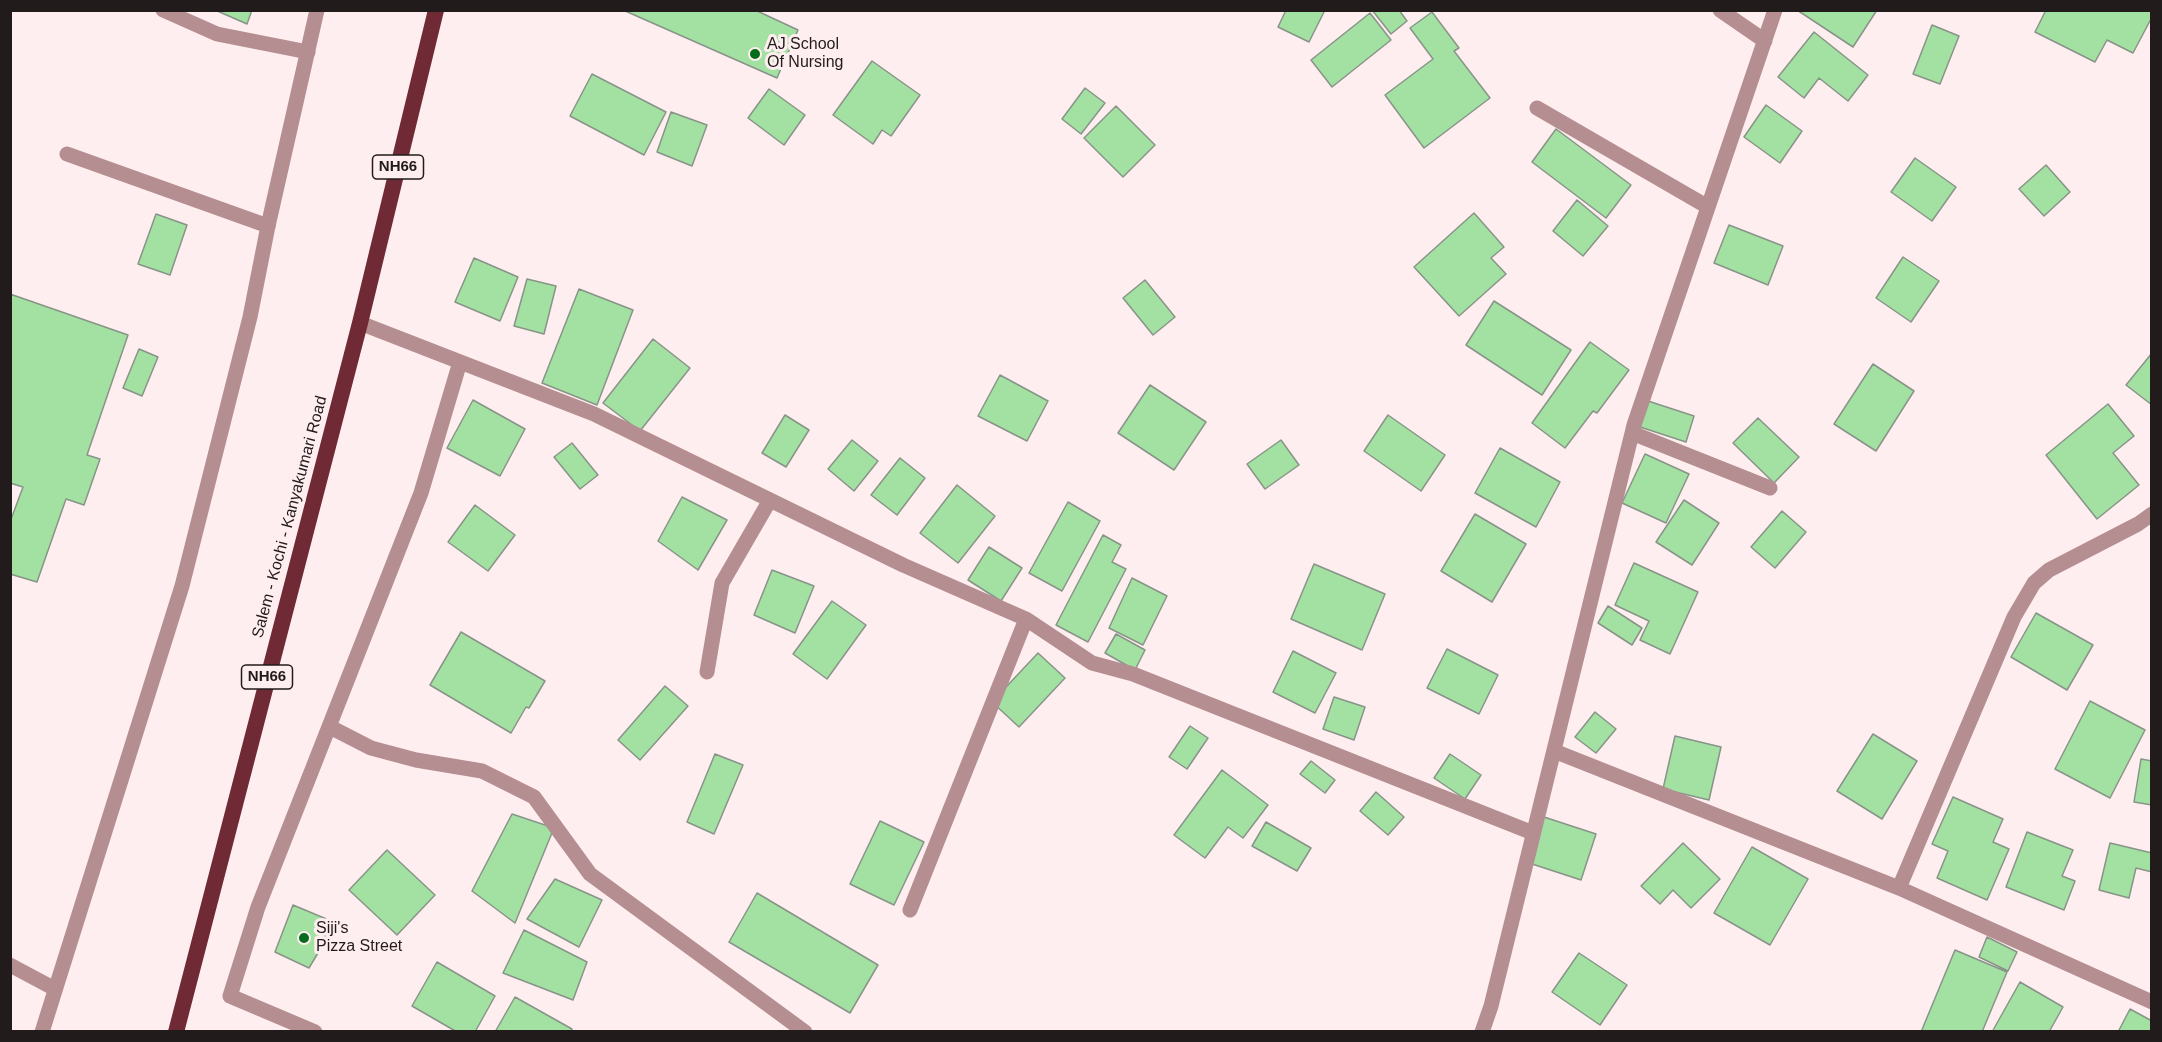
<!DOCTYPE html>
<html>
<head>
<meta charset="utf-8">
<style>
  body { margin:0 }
  #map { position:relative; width:2162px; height:1042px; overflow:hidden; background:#ffeeef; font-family:Helvetica,sans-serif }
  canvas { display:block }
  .frame { position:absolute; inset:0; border:12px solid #221b1b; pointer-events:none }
</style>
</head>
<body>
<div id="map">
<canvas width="2162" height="1042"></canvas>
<div class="frame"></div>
</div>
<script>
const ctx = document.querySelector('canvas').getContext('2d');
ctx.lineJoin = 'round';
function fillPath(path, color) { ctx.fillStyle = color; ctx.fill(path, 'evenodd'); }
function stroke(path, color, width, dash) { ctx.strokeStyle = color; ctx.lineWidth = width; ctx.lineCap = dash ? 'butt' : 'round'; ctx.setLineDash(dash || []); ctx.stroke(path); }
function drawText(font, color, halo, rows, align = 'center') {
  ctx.font = font + ' Helvetica,sans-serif'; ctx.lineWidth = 6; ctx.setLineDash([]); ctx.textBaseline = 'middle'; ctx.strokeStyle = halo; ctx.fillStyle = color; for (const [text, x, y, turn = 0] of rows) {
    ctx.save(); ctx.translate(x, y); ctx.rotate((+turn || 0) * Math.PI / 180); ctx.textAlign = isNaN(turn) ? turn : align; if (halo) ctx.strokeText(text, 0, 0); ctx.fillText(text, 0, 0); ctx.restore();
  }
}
const building = new Path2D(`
  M215,10H252L247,24Z
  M623,10H755L798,30L777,78Z
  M1286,10H1325L1309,42L1278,27Z
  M1372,10H1399L1407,21L1391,34Z
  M1797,10H1877L1853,47Z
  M2046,10H2152V17L2133,53L2107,40L2095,62L2035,32Z
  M1432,12L1459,48L1454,51L1490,98L1424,148L1385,95L1433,59L1410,28Z
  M1370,13L1391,40L1332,87L1311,60Z
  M1932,25L1959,36L1940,84L1913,74Z
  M1814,32L1868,75L1848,101L1819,78L1804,98L1778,77Z
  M872,61L920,95L891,136L882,130L873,144L833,115Z
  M592,74L666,112L644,155L570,116Z
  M1085,88L1105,103L1081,134L1062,119Z
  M769,89L805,115L784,145L748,118Z
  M1766,105L1802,131L1780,163L1744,137Z
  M1116,106L1155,145L1123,177L1084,138Z
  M671,112L707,125L692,166L657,152Z
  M1556,129L1631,185L1606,218L1532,162Z
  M1915,158L1956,187L1932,221L1891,192Z
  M2046,165L2070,192L2044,216L2019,189Z
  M1577,200L1608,226L1583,256L1553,231Z
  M1474,213L1504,247L1491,258L1506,274L1459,316L1414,267Z
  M156,214L187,225L170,275L138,264Z
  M1729,225L1783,246L1768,285L1714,263Z
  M1903,257L1939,281L1911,322L1876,298Z
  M474,258L518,277L500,321L455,302Z
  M527,279L556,286L544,334L514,326Z
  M1145,280L1175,317L1153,335L1123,298Z
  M579,289L633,310L597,405L542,383Z
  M10,294L128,335L87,455L100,459L84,505L66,499L37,582L10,574V522L23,487L10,483Z
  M1494,301L1571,350L1542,395L1466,345Z
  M653,339L690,368L640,431L603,403Z
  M1590,342L1629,370L1597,413L1593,411L1565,448L1532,423Z
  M139,349L158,357L142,396L123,388Z
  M2152,353V405L2126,385Z
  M1873,364L1914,391L1876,451L1834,424Z
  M1000,375L1048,401L1027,441L978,416Z
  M1150,385L1206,422L1174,470L1118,433Z
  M473,400L525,429L500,476L447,448Z
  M1648,401L1694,416L1686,442L1640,427Z
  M2108,404L2134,436L2113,453L2139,485L2097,519L2046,455Z
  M785,415L809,430L786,467L762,453Z
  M1388,415L1445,455L1421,491L1364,451Z
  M1758,418L1799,457L1774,483L1733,443Z
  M852,440L878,461L854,491L828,469Z
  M1281,440L1299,465L1265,489L1247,464Z
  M572,443L598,475L580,489L554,457Z
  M1500,448L1560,482L1536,527L1475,493Z
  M1645,454L1689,474L1666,523L1622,503Z
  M900,458L925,478L897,515L871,495Z
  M957,485L995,516L958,563L920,533Z
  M682,497L727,520L698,570L658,541Z
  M1684,500L1719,523L1692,565L1656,542Z
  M1068,502L1100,521L1062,591L1029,573Z
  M475,505L515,535L488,571L448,542Z
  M1782,511L1806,532L1775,568L1751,547Z
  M1475,514L1526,544L1492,602L1441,571Z
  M1103,535L1121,545L1112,562L1126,569L1088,642L1056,625Z
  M989,547L1022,568L1001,601L968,580Z
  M1634,563L1698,592L1670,654L1640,640L1649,621L1615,605Z
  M1314,564L1385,594L1362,650L1291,619Z
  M772,570L814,586L795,633L754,615Z
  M1132,578L1167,596L1143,645L1109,628Z
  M832,601L866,625L827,679L793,654Z
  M1608,606L1642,628L1632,645L1598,623Z
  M2036,613L2093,645L2067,690L2011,657Z
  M461,632L545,681L529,708L526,707L511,733L430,685Z
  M1116,634L1145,650L1135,670L1105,653Z
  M1447,649L1498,675L1479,714L1427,688Z
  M1293,651L1336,673L1315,713L1273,692Z
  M1038,653L1065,678L1019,727L992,702Z
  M665,686L688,706L640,760L618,740Z
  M1334,697L1365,707L1354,740L1323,729Z
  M2090,701L2145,730L2110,798L2055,769Z
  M1595,712L1616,729L1596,753L1575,737Z
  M1190,726L1208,738L1187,769L1169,757Z
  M1873,734L1917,761L1882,819L1837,791Z
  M1675,736L1721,747L1709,800L1663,789Z
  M715,754L743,765L714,834L687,822Z
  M1450,754L1481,775L1465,799L1434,778Z
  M2141,759L2152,761V805L2134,802Z
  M1311,761L1335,780L1325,793L1300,774Z
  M1222,770L1268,805L1243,838L1228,827L1205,858L1174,835Z
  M1376,792L1404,817L1388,835L1360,811Z
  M1953,797L2003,819L1993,842L2009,849L1987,900L1937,878L1948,851L1932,844Z
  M512,814L554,828L515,923L472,891Z
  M1544,817L1596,834L1581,880L1529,863Z
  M880,821L924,842L894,905L850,884Z
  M1266,822L1311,848L1297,871L1252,846Z
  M2027,832L2073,850L2062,876L2075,881L2064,910L2006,887Z
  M1683,843L1720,879L1691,908L1673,890L1660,904L1641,886Z
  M2110,843L2152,853V872L2136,868L2129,898L2099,890Z
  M1752,847L1808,879L1770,945L1714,913Z
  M387,850L435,895L397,935L349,890Z
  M555,879L602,900L579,947L527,919Z
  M757,893L878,965L850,1013L729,942Z
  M293,905L336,923L309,968L275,952Z
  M524,930L587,962L573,1000L503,973Z
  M1987,937L2017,952L2008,971L1979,957Z
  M1955,950L2007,972L1982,1032H1921Z
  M1579,953L1627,985L1600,1025L1552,992Z
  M437,962L495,996L475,1032H457L412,1006Z
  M2020,982L2063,1007L2049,1032H1992Z
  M515,997L572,1029L570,1032H495Z
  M2130,1009L2152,1021V1032H2118Z`);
fillPath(building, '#a3e1a3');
stroke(building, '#889488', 1.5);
stroke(new Path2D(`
  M163,10L217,34L308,52
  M1720,10L1765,41
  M1537,108L1708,207
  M67,154L268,226
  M360,323L594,414L903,565L1026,619L1092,663L1133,674L1533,833
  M1632,433L1770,488
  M707,672L722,583L770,500
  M330,727L371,748L416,760L482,771L534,797L590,874L805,1032
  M1554,751L1899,888L2152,1002
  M1899,888L2014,617L2034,583L2049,570L2138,524L2152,514
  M910,910L1026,619
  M10,965L55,989
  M315,1032L230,996L258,907L421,493L460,362
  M1482,1032L1491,1006L1634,425L1775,10`), '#b58e91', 15);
stroke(new Path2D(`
  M42,1032L182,586L250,317L268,226L317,10`), '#b58e91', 15);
stroke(new Path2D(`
  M176,1032L360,323L436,10`), '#702a36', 16);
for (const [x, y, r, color] of [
  [755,54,6,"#046c1a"],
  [304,938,6,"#046c1a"]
]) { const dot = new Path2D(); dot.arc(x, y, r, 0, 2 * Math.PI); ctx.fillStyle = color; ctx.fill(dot); stroke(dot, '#ffeeef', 2); }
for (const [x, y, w] of [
  [398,167,51],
  [267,677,51]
]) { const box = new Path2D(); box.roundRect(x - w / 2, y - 12, w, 24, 4.5); ctx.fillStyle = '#ffeeef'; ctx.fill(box); stroke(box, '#221b1b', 1.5); }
drawText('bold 15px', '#221b1b', null, [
  ["NH66",398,167],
  ["NH66",267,677]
]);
drawText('16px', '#221b1b', '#ffeeef', [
  ["AJ School",767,45],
  ["Of Nursing",767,63],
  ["Siji's",316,929],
  ["Pizza Street",316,947]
], 'left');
drawText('16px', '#221b1b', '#ffeeef', [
  ["Salem - Kochi - Kanyakumari Road",290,517,-75]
]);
</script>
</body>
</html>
